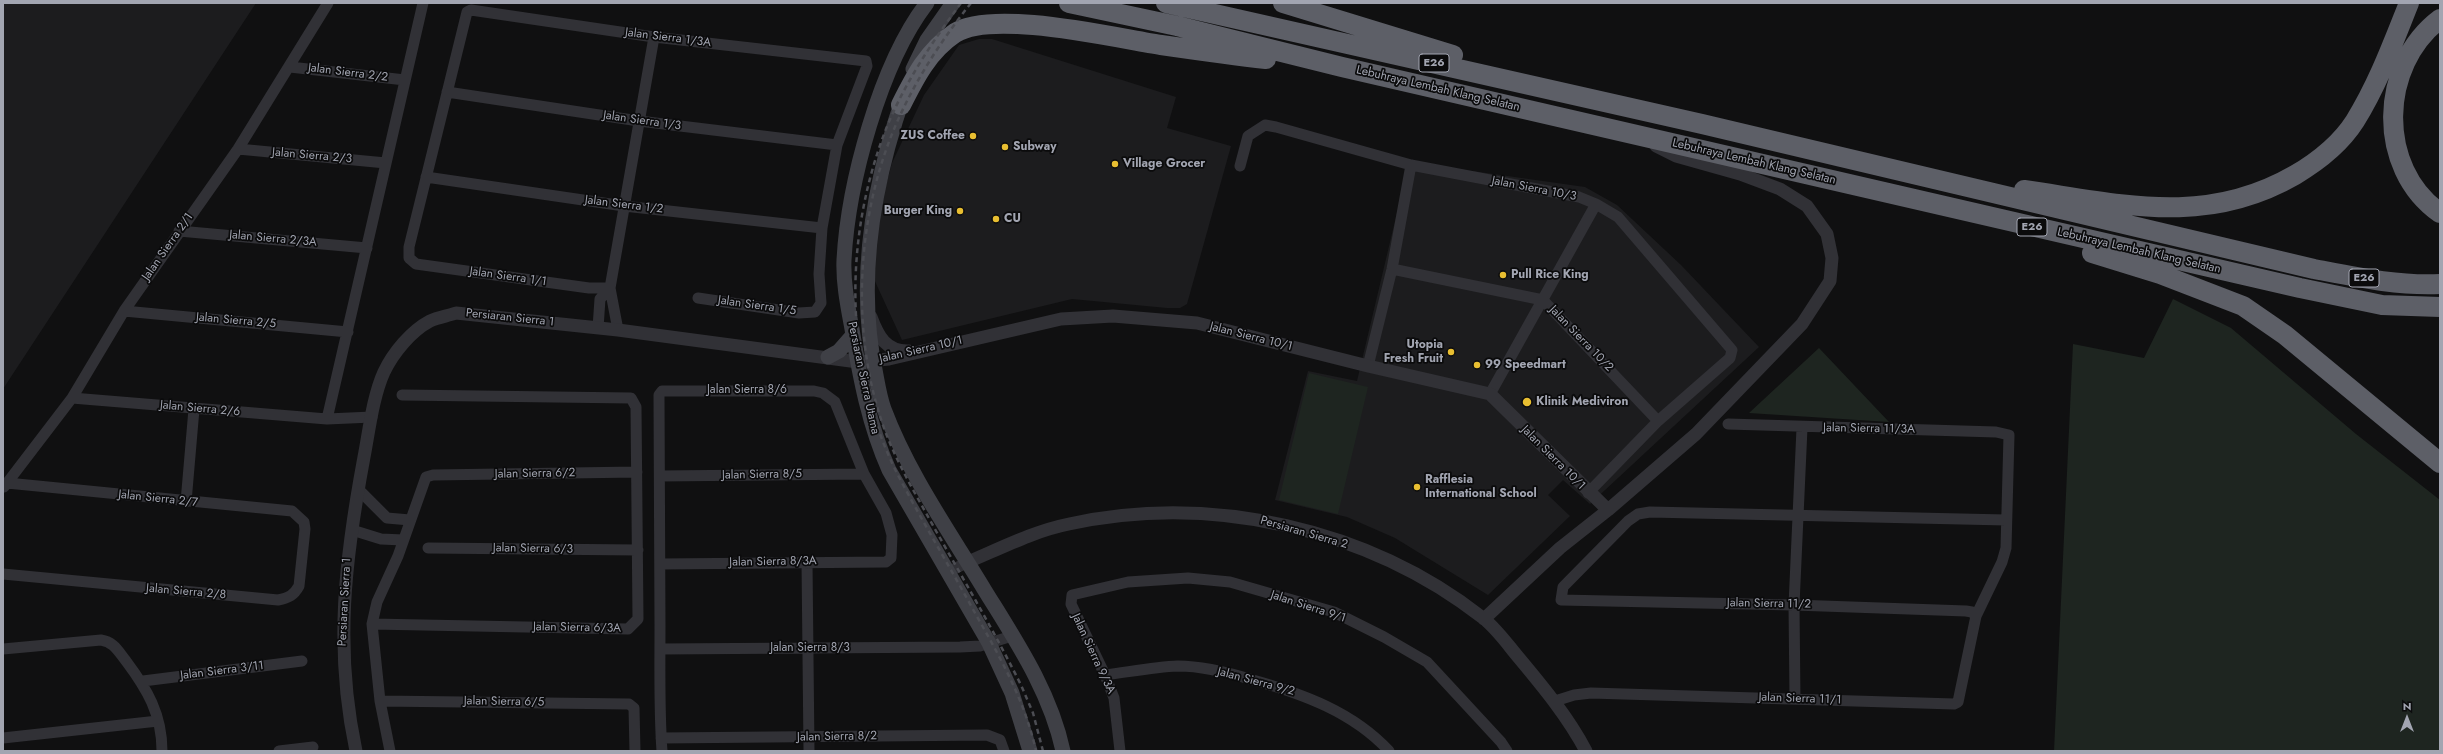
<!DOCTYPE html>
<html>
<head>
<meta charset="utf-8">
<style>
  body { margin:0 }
  #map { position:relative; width:2443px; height:754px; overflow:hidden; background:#101011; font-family:Jost,sans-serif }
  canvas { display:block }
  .frame { position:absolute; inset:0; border:4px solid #a2a5b1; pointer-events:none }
  .north { position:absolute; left:2387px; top:698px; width:40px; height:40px; -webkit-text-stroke:3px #0b0b0c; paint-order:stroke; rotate:0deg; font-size:11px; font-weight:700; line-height:16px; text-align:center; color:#a2a5b1 }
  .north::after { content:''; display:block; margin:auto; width:14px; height:18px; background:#a2a5b1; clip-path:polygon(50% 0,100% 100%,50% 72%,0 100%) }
</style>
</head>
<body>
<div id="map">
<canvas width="2443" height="754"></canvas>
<div class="frame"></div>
<div class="north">N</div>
</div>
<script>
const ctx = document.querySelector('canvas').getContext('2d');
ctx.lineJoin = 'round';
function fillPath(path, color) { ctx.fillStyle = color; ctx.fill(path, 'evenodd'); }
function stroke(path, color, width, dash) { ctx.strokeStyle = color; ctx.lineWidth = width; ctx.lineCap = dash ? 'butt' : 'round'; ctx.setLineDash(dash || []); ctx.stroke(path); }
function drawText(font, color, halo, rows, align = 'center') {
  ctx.font = font + ' Jost,sans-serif'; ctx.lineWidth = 3.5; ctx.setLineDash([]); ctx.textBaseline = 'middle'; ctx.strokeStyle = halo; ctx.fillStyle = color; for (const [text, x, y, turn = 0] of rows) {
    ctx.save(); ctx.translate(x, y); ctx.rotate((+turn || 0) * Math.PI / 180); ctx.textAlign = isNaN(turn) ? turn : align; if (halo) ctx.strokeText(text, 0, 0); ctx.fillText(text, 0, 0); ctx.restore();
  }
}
fillPath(new Path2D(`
  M3,3H256L3,389Z
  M979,39H992L1176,97L1167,128L1231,146L1187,304L1180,308H1167L1072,299L902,340L873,277L874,230L892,163L924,95L959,45Z
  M1409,162L1585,187L1617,205L1681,265L1759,347L1590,504L1563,480L1548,495L1570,516L1488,595L1395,538L1347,517L1275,500L1308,371L1357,381Z`), '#1c1c1e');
fillPath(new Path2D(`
  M2173,299L2231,328L2356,434L2440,500V751H2054L2073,344L2144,358Z
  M1819,348L1889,422L1749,413Z
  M1309,373L1368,387L1338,514L1279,500Z`), '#1e2520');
stroke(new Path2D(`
  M290,67L405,80
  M447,92L639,121L837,145
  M238,149L386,163
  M1240,166L1248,136L1265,125L1276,127L1411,165L1579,197L1596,204L1618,217L1732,350L1730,358L1658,421L1588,493
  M426,177L624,206L822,228
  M179,231L367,248
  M1392,269L1543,300L1658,421
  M610,288H589L416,264L409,258V247L467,12L471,10L654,37L866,61L867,66L837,145L822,228L819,274L821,303L815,312L799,313L698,298
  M124,311L348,332
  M598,328L600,299L610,288
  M618,330L610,288L654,37
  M1368,366L1392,269L1411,165
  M1490,394L1596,204
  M72,398L327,419L372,417
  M327,419L423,3
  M660,476L864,474
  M4,487L72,398L124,311L238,149L328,3
  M358,489L387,518L410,520
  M186,502L194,409
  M352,530L381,539L403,540
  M428,548L638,550
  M807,562L809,751
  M660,564L886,562L891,558L892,535L886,513L864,474L835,402L823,393L814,391H662L659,395C660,472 660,549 660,626C660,668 659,710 662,751
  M948,572L968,562
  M3,574L278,600C289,598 294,595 299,586L305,529L304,522L292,511L7,483
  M1976,616L1972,612L1966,611L1794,605L1561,600L1563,587L1628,521L1638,514L1650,512L2006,520
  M372,624L628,629L638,619L636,407L631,398L402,395
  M3,649L101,640C114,642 118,651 126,661C147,689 162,714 162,751
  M660,649L960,647L980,646L1012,636
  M1105,675C1129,672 1154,667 1178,666C1203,666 1230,673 1253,680C1303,694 1353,712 1389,751
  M143,681L302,661
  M1795,699L1794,605L1802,428
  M380,701L629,704L634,708L635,751
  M1555,701L1574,695L1591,693L1954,704L1958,702L1976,616L2002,562L2006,548L2009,435L1996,432L1728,424
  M3,738L158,721
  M661,738L987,735L1000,740L1004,751
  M279,751L313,747
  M390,751L380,701L372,624L377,602L398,556L426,477L433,475L637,472
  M1120,751L1114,698L1105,675L1071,604L1072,595L1128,582L1188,578L1230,582L1334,612L1384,637L1427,662L1501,742L1507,751`), '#313136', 11);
stroke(new Path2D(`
  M871,317C878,336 886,352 909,351
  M968,562C1001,548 1034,531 1069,524C1211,493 1368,528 1483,618C1497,629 1508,645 1519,658C1544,688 1568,717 1586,751
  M1484,619L1560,548L1608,510L1696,434L1802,324L1830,281L1832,258L1827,234L1807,206L1780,189L1740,174L1676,156L1656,146
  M356,751C334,648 345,559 364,457C369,431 373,396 384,372C393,353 411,331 430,321C438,317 448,316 456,313L618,330L858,362L889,359L1061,319L1113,316L1197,323L1368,366L1490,394L1608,510`), '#313136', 13);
stroke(new Path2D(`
  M927,3C880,64 848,184 844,260C843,283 848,307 852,329C860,378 869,425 889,470L989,643L1012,693L1030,751
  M913,69L927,40L953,3
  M904,95C873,184 856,282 876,375C878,386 880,398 884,409C908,473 949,531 984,589C1016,641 1050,691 1063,751
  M828,357L839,351L853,335`), '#3f4046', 15);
stroke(new Path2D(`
  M1069,3L1177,26L1342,67L2300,288L2382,305L2440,307
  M1166,3L1702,124L2314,269C2356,277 2397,286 2440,284
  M1283,3L1453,55
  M2440,19C2379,65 2376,168 2440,213
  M901,105C915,77 928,51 955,33C993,9 1115,38 1161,45C1196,50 1231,55 1266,59
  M2024,190C2121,204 2205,227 2295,175C2317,162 2341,143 2355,121C2378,84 2393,43 2409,3
  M2092,253L2160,274L2243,306L2285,335L2440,463`), '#5d5f67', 20);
stroke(new Path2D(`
  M961,3C932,42 904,84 886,129C842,242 844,374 901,481C925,526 951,569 975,613C1000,657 1025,701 1036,751
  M971,3C939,43 911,87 892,134C856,224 851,336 884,428C897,464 918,498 936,531C965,582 995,633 1021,685L1033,713L1043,751`), '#4c4d53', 2.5, [5, 4]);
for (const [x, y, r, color] of [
  [973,136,4,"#e8be31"],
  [1005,147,4,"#e8be31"],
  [1115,164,4,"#e8be31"],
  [960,211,4,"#e8be31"],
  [996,219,4,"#e8be31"],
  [1503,275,4,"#e8be31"],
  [1451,352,4,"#e8be31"],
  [1477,365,4,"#e8be31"],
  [1527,402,5,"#e8be31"],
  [1417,487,4,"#e8be31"]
]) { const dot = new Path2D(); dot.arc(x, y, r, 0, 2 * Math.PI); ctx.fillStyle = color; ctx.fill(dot); stroke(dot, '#0b0b0c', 1.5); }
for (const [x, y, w] of [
  [1434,63,30],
  [2032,227,30],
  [2364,278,30]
]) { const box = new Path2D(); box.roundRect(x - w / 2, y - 9, w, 18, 3); ctx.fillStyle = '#0b0b0c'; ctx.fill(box); stroke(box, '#a2a5b1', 1); }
drawText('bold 11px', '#a2a5b1', null, [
  ["E26",1434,63],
  ["E26",2032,227],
  ["E26",2364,278]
]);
drawText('12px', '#a2a5b1', '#0b0b0c', [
  ["Jalan Sierra 1/3A",668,38,7],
  ["Jalan Sierra 2/2",348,73,7],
  ["Lebuhraya Lembah Klang Selatan",1438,89,13],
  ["Jalan Sierra 1/3",642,121,8],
  ["Jalan Sierra 2/3",312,156,5],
  ["Lebuhraya Lembah Klang Selatan",1754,162,13],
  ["Jalan Sierra 10/3",1534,189,11],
  ["Jalan Sierra 1/2",624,205,7],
  ["Jalan Sierra 2/3A",273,239,5],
  ["Jalan Sierra 2/1",168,247,-55],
  ["Lebuhraya Lembah Klang Selatan",2139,251,13],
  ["Jalan Sierra 1/1",508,277,8],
  ["Jalan Sierra 1/5",757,306,8],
  ["Persiaran Sierra 1",510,318,6],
  ["Jalan Sierra 2/5",236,321,5],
  ["Jalan Sierra 10/1",1251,337,14],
  ["Jalan Sierra 10/2",1581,339,46],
  ["Jalan Sierra 10/1",921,350,-13],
  ["Persiaran Sierra Utama",863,378,78],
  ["Jalan Sierra 8/6",747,390],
  ["Jalan Sierra 2/6",200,409,5],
  ["Jalan Sierra 11/3A",1869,429,1],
  ["Jalan Sierra 10/1",1553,458,45],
  ["Jalan Sierra 6/2",535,474,-1],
  ["Jalan Sierra 8/5",762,475,-1],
  ["Jalan Sierra 2/7",158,499,6],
  ["Persiaran Sierra 2",1304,533,16],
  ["Jalan Sierra 6/3",533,549,1],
  ["Jalan Sierra 8/3A",773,562,-1],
  ["Jalan Sierra 2/8",186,592,5],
  ["Persiaran Sierra 1",345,602,-87],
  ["Jalan Sierra 11/2",1769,604,1],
  ["Jalan Sierra 9/1",1308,607,18],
  ["Jalan Sierra 6/3A",577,628,1],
  ["Jalan Sierra 8/3",810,648],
  ["Jalan Sierra 9/3A",1093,654,65],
  ["Jalan Sierra 3/11",222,671,-7],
  ["Jalan Sierra 9/2",1256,682,15],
  ["Jalan Sierra 11/1",1800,699,2],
  ["Jalan Sierra 6/5",504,702,1],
  ["Jalan Sierra 8/2",837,737,-1]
]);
drawText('bold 12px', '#a2a5b1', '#0b0b0c', [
  ["ZUS Coffee",965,136,"right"],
  ["Subway",1013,147],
  ["Village Grocer",1123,164],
  ["Burger King",952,211,"right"],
  ["CU",1004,219],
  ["Pull Rice King",1511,275],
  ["Utopia",1443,345,"right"],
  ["Fresh Fruit",1443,359,"right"],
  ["99 Speedmart",1485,365],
  ["Klinik Mediviron",1536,402],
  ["Rafflesia",1425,480],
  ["International School",1425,494]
], 'left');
</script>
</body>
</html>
